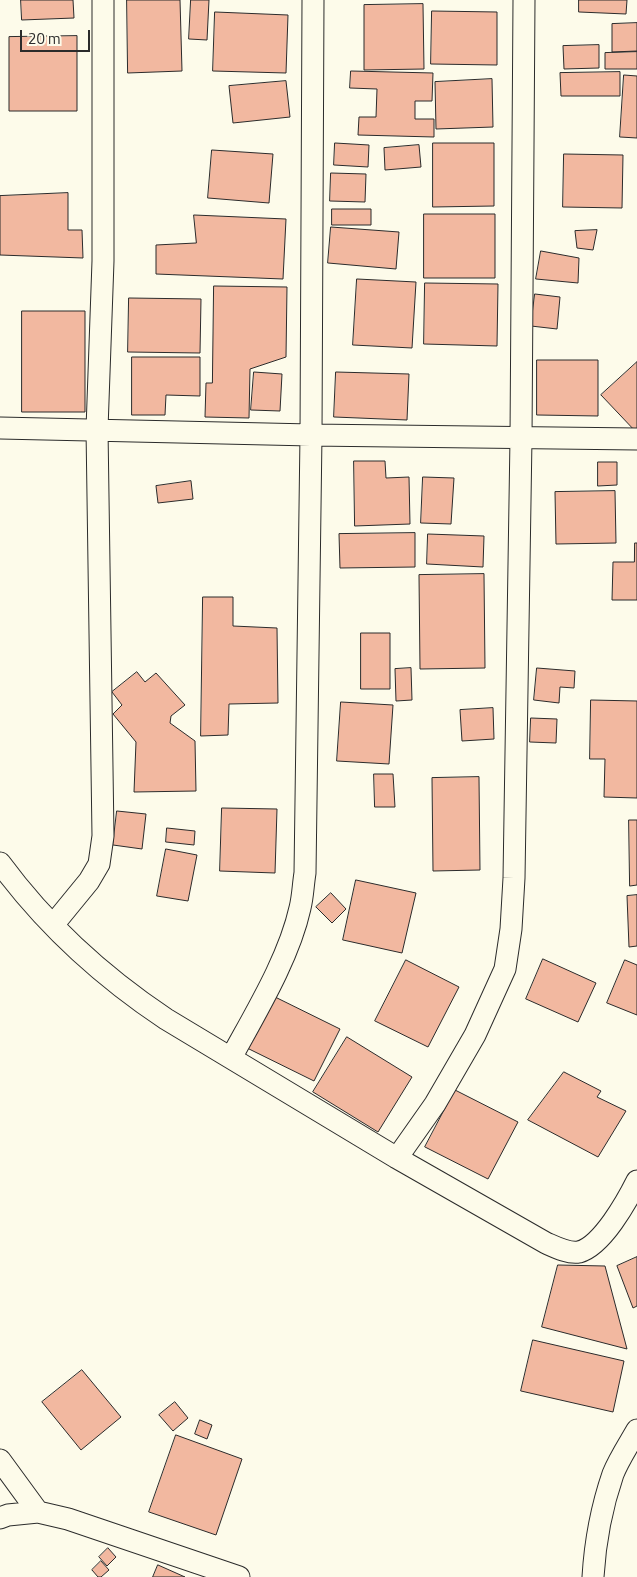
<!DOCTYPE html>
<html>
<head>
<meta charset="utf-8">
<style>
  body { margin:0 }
  #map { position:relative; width:637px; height:1577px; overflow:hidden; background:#fdfbea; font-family:"Titillium Web",sans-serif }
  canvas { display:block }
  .scale { position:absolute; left:20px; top:30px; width:70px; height:22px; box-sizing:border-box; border:2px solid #2b2b2b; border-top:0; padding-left:6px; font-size:15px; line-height:18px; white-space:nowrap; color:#2b2b2b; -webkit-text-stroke:4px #fdfbea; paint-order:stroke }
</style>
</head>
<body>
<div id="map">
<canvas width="637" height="1577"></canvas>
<div class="scale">20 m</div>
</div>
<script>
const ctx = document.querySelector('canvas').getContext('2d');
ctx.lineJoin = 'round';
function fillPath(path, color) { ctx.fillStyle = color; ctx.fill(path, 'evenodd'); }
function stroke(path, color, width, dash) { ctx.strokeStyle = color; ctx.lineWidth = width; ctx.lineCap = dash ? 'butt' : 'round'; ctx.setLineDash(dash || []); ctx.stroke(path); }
const building = new Path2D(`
  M21,0H73L74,18L22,20Z
  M127,0H180L182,71L128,73Z
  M191,0H209L207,40L189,39Z
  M579,0H627L626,14L579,12Z
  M423,4L424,69L364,70V5Z
  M432,11L497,12V65L431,64Z
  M215,12L288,15L286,73L213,71Z
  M637,23V51L612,52V24Z
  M77,36V111H9V37Z
  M599,45V68L564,69L563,46Z
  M637,52V69H605V53Z
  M351,71L433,73L432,101H415V119H434V137L358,135L359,117H376L377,89L350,88Z
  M620,72V96H561L560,73Z
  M624,75L637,76V138L620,137Z
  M492,79L493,127L436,129L435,82Z
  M286,81L290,117L233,123L229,86Z
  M335,143L369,145L368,167L334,165Z
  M433,143H494V206L433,207Z
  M419,145L421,167L385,170L384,148Z
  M212,150L273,154L269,203L208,198Z
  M564,154L623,155L622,208L563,207Z
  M331,173L366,174L365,202L330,201Z
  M68,193V230H82L83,258L0,255V196Z
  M332,209H371V225H332Z
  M424,214H495V278H424Z
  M194,215L286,219L283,279L156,274V245L196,243Z
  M331,227L399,232L396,269L328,263Z
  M597,230L593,250L577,248L575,231Z
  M541,251L579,258L578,283L536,279Z
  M357,279L416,282L412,348L353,345Z
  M425,283L498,284L497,346L424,344Z
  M214,286L287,287L286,357L250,369L249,418L205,417L206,383H212Z
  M535,294L560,297L557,329L531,326Z
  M129,298L201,299L200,353L128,352Z
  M22,311H85V412H22Z
  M132,357H200V396L166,395L165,415H132Z
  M537,360H598V416L537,415Z
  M637,362V433L601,395Z
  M254,372L282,374L280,411L251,410Z
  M336,372L409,374L407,420L334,417Z
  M354,461H385L386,478L409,477L410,524L355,526Z
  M598,462H617V485L598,486Z
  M423,477L454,478L451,524L421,523Z
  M191,481L193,499L158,503L156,486Z
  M615,491L616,543L556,544L555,492Z
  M415,533V567L340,568L339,534Z
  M428,534L484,536L483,567L427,564Z
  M635,543H637V600H612L613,562H634Z
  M484,574L485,668L420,669L419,575Z
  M203,597H233V626L277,628L278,703L229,704L228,735L201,736Z
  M361,633H390V689H361Z
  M411,668L412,700L396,701L395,669Z
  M537,668L575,671L574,688L560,687L559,703L534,700Z
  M137,672L145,682L156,673L185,705L171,716L170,723L195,741L196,791L134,792L136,742L113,714L122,705L112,692Z
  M591,700L637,701V798L604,797L605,759H590Z
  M341,702L393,705L389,764L337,761Z
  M493,708L494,739L462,741L460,710Z
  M531,718L557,719L556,743L530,742Z
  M374,774H393L395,807H375Z
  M479,777L480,870L433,871L432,778Z
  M222,808L277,809L275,873L220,871Z
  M117,811L146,814L142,849L113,845Z
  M629,820H637V885L630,886Z
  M167,828L195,831L194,845L166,842Z
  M166,849L197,855L188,901L157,896Z
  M356,880L416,893L402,953L343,940Z
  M331,893L346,909L332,923L316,907Z
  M637,895V946L629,947L627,896Z
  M543,959L596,983L578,1022L526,999Z
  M406,960L459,987L428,1047L375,1021Z
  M625,960L637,965V1015L607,1003Z
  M271,995L340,1029L314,1081L245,1047Z
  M347,1037L412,1077L378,1132L313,1092Z
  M564,1072L601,1091L597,1097L626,1111L598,1157L528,1120Z
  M455,1090L518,1122L488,1179L425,1147Z
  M637,1257V1306L633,1308L617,1266Z
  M558,1265L605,1266L627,1349L542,1327Z
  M533,1340L624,1361L613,1412L521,1391Z
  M82,1370L121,1417L81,1450L42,1402Z
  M175,1402L188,1418L173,1431L159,1415Z
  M200,1420L212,1425L207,1439L195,1434Z
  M176,1435L242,1459L216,1535L149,1512Z
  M108,1548L116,1557L107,1566L99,1557Z
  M101,1561L109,1570L101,1577H98L92,1570Z
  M158,1565L185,1577H153Z`);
fillPath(building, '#f2b8a0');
stroke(building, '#2b2b2b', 1);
const minor = new Path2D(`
  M0,428L311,435L637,439
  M0,863C45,924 103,977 166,1019L397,1158L546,1243C555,1247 569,1254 579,1252C602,1246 627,1201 637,1181
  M53,925L89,881L99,864L103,836L97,429L103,261V0
  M231,1058C256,1012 289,958 300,908C303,896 303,885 305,873L311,435L313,0
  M397,1158L435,1104L475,1035L505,969L511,929L514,878L521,438L524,0
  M0,1460L38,1512
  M0,1518L8,1515L38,1512L68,1519L239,1577
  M593,1577C595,1543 602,1506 613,1474C619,1459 629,1444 637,1430`);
stroke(minor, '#2b2b2b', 23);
stroke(minor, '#fdfbea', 21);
</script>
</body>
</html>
